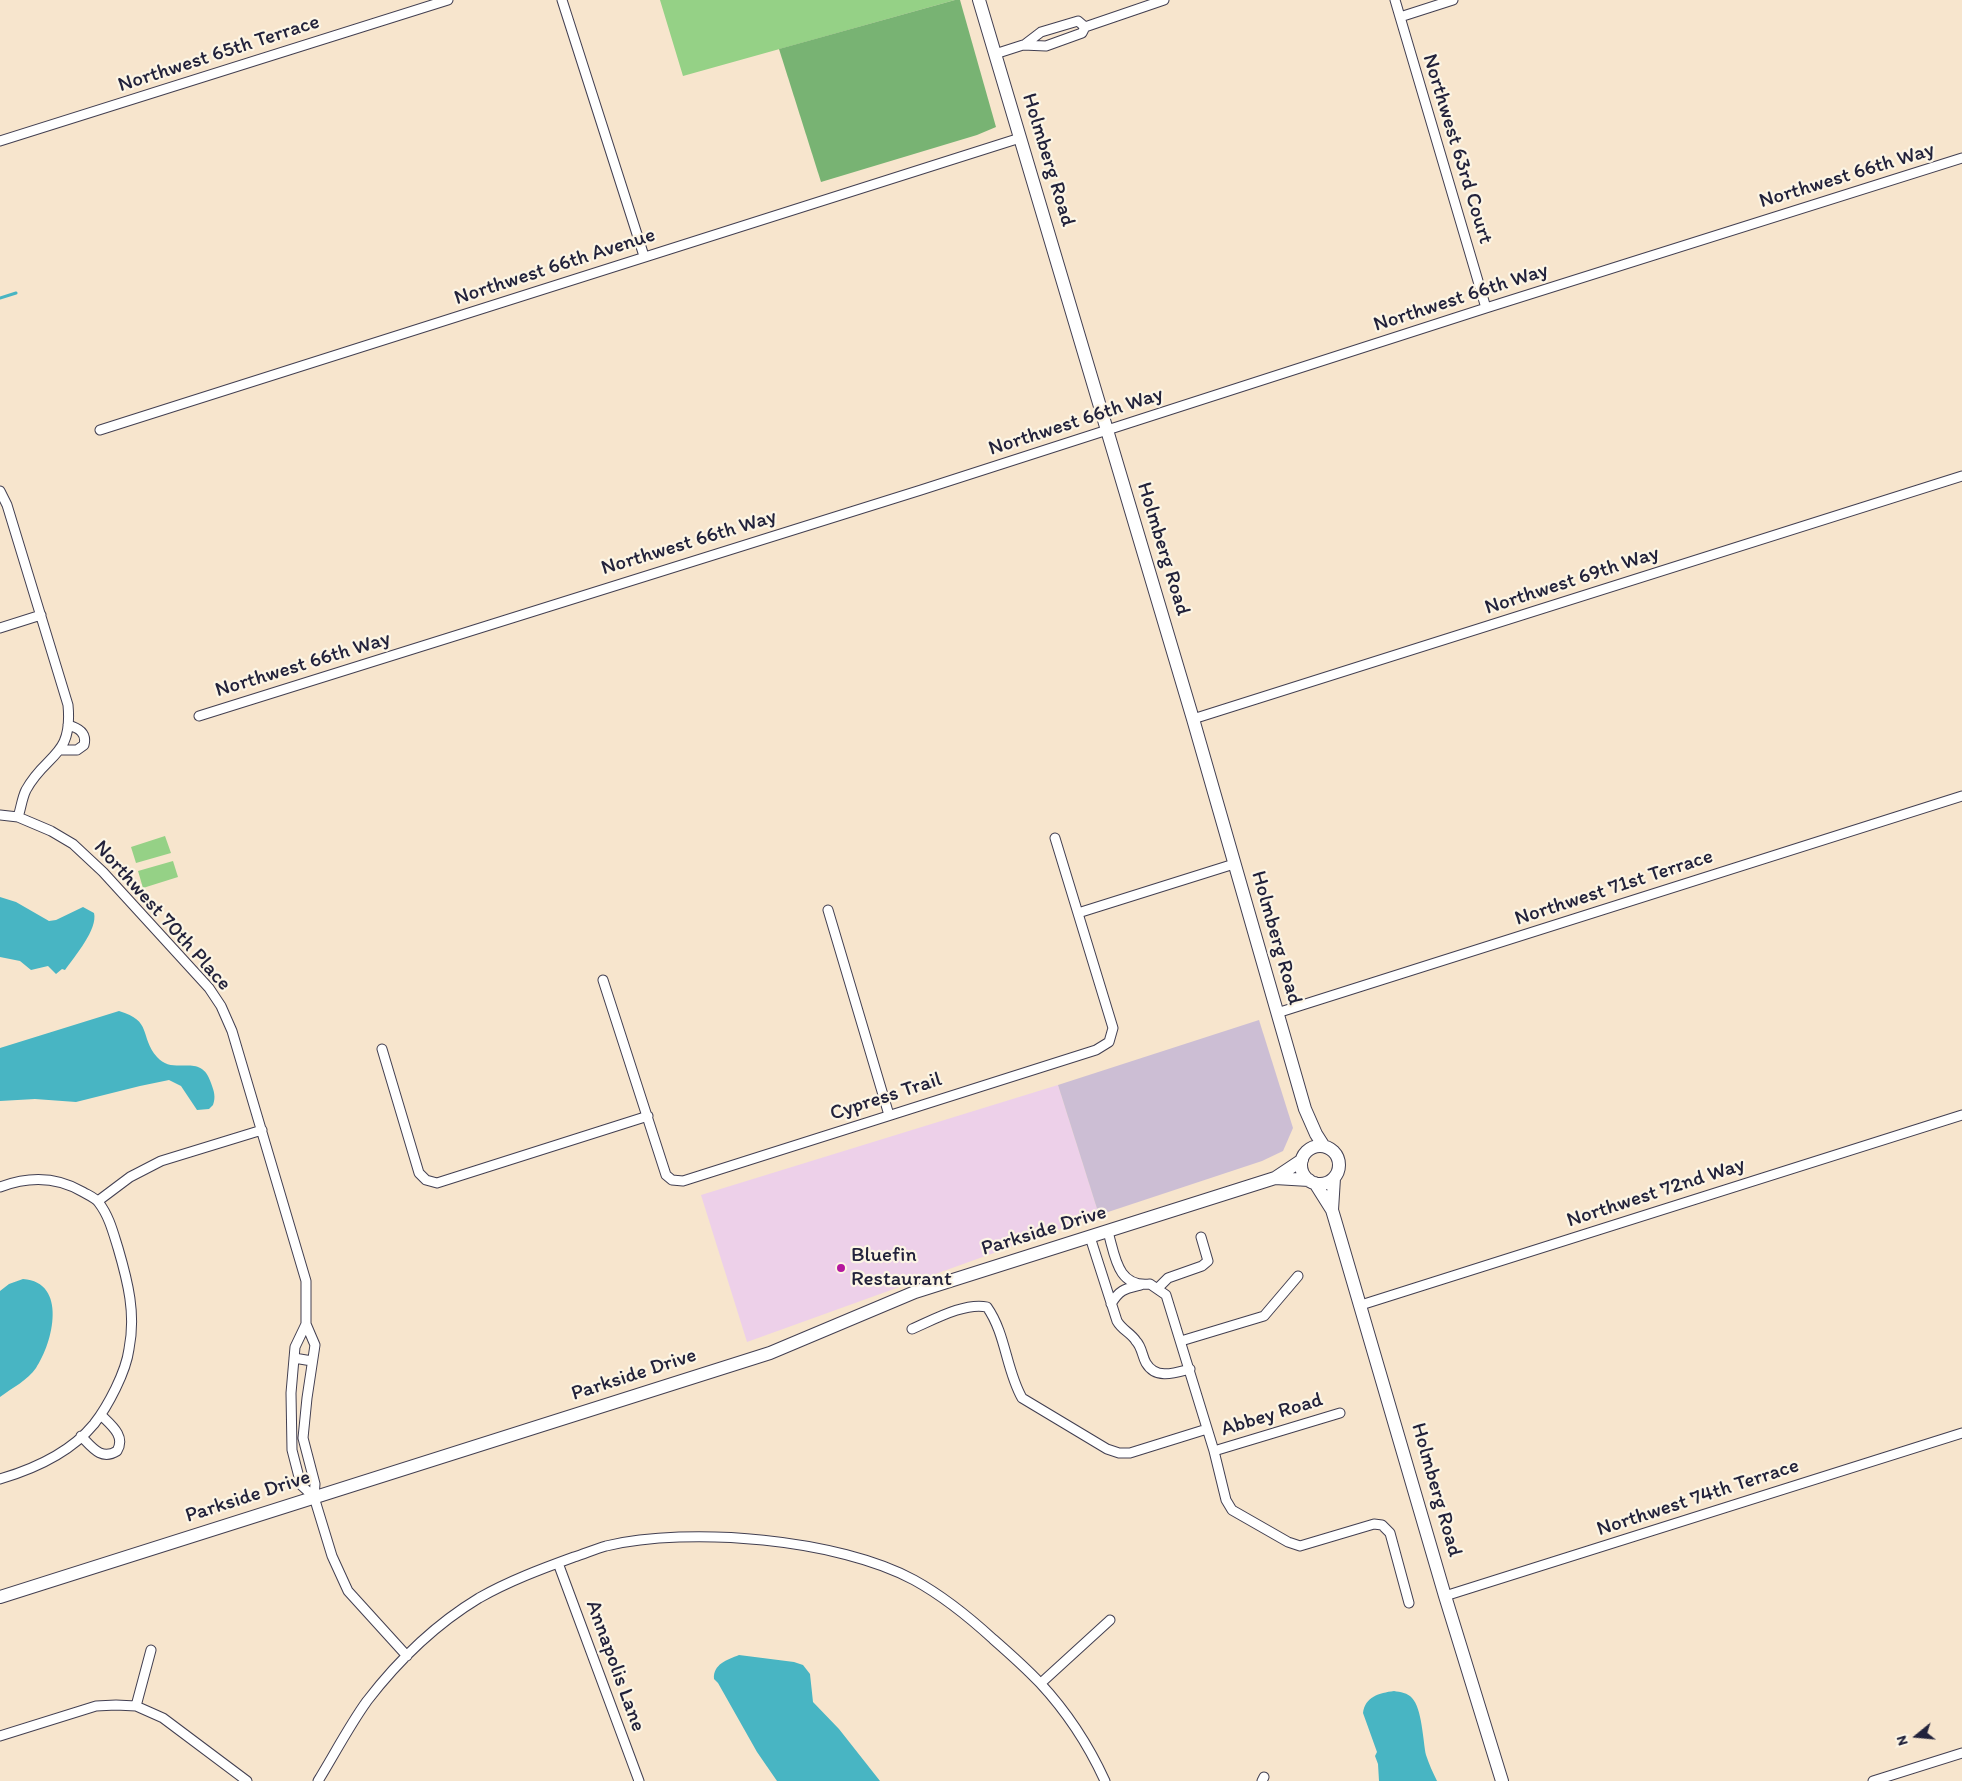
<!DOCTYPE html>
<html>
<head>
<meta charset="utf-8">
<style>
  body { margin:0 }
  #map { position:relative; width:1962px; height:1781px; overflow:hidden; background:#f7e5cd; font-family:Itim,sans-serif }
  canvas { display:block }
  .north { position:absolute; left:1892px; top:1711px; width:50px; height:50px; -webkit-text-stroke:4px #fcf5e5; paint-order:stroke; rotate:253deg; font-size:14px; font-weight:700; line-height:20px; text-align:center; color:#22223b }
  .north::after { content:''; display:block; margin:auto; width:18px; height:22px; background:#22223b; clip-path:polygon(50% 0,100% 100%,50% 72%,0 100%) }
</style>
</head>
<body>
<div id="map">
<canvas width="1962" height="1781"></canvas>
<div class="north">N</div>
</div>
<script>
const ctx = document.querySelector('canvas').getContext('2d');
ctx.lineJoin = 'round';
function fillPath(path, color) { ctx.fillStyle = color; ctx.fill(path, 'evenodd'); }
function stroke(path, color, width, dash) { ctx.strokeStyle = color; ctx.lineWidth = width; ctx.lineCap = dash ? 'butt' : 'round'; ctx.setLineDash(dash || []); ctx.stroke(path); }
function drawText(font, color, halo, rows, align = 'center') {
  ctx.font = font + ' Itim,sans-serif'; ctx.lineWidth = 4.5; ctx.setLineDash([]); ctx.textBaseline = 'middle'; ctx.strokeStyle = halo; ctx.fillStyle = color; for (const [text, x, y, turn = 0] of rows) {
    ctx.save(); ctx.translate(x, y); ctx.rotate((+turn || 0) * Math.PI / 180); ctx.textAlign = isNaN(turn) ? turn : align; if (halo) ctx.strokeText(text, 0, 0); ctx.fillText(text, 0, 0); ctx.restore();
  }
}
fillPath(new Path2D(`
  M1058,1085L1099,1215L747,1342L701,1195Z`), '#edd0e9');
fillPath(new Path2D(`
  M1259,1020L1293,1128L1283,1151L1262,1161L1099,1215L1058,1085Z`), '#ccbed4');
fillPath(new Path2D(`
  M660,0H955L683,76Z
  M165,836L171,853L136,863L131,847Z
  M173,861L178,877L143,888L138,871Z`), '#95d186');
fillPath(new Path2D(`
  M955,0H960L996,127L977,135L821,182L779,49Z`), '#78b373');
fillPath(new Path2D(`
  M0,897L16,902L49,921L56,920L83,907L94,913C98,929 75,956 65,970L62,969L56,974L48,966L31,970L20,961L0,957Z
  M119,1011C153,1021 139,1036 157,1057C174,1077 201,1051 211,1083C214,1091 216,1097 213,1105L209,1109L197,1110L181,1086L169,1080L140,1086L76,1102L35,1099L0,1101V1048Z
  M23,1279C68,1282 53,1343 36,1368C28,1380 12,1388 0,1397V1291L9,1284Z
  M739,1655L794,1662L803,1665L810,1674L813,1702L839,1729L880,1781H777L757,1752L718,1683L714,1679C713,1664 727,1660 739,1655Z
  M1394,1691C1400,1692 1408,1693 1412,1698C1422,1708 1423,1741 1426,1755C1429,1764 1433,1773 1437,1781H1379L1378,1764L1375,1756L1377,1752L1363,1713C1365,1697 1379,1693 1394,1691Z`), '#48b5c3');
stroke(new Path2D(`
  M0,298L16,293`), '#48b5c3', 3);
const street = new Path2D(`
  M562,0L644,256
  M1395,0L1486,308
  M1400,17L1453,0
  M1024,45L1041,32L1078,21L1085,27
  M995,54L1023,45L1046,46L1082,33L1085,27L1164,0
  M0,141L448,0
  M100,430L1020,138
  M0,491L7,505L68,705C73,758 46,753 26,790C22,798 21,808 18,817
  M0,628L41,615
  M199,716L921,490L1486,308L1962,158
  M1193,719L1962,476
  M60,750H77L84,745C87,733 79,728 68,725
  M0,815L18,817L51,831L73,844L103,872L209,988L221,1006L232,1031L306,1281V1324L295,1347L291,1393L292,1450L301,1485L314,1497
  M828,910L889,1115
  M1078,913L1234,864
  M603,980L666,1175L672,1180L683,1181L1096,1050L1109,1042L1113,1028L1055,838
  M1277,1013L1962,796
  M382,1049L419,1173L426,1180L437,1183L648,1116
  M0,1187C29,1176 56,1176 83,1192C88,1195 96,1198 99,1203C109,1216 113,1232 118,1248C128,1282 136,1314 129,1349C126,1372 108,1406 94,1424C71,1452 34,1469 0,1479
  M98,1201L130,1177L161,1161L262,1130
  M1108,1232C1115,1255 1117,1288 1150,1284L1166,1295L1214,1451L1226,1500L1232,1510L1288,1542L1300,1546L1374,1524L1382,1525L1390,1533L1409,1603
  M1090,1237L1117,1321C1122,1330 1131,1333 1136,1341C1142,1347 1142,1356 1146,1363C1156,1380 1175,1373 1190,1369
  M1158,1288L1168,1278L1202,1266L1208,1261L1201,1237
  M1111,1304C1120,1289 1125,1289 1141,1285
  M1361,1305L1962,1115
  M306,1324L315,1345L307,1398L303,1438L315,1484L314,1497L332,1556L348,1591L407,1656
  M912,1329C933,1320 965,1302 987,1307C1006,1334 1006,1370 1022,1398L1107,1449L1119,1453H1130L1207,1429
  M1181,1341L1264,1316L1298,1276
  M294,1358L312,1361
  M81,1436C92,1447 101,1461 117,1451C126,1436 111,1425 101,1415
  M1214,1451L1340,1413
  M558,1563L639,1781
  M1445,1596L1962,1433
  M1041,1683L1110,1620
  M136,1706L151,1650
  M0,1736L96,1706L116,1705L136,1706L163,1718L247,1781
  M318,1781C334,1755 349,1726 367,1701C397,1662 436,1624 479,1598C509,1581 541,1569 574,1557C584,1554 595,1549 606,1546C690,1526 839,1539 914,1580C943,1596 969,1617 993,1639C1009,1653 1025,1667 1040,1683C1066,1711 1089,1746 1105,1781
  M1262,1781L1264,1777
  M1873,1781L1962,1753`);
const secondary = new Path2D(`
  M979,0L1193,719L1305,1109L1316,1134L1323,1145
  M1301 1165a19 19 0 1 1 38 0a19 19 0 1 1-38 0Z
  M1275,1178L1309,1180
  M1315,1183L1332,1210L1335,1220L1445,1596L1502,1781
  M1332,1210L1334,1178
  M0,1597L770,1353L915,1292L1275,1178L1302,1160`);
stroke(street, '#423f51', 11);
stroke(secondary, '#423f51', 14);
stroke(street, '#fff', 9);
stroke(secondary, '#fff', 12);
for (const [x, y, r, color] of [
  [841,1268,5,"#b5179e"]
]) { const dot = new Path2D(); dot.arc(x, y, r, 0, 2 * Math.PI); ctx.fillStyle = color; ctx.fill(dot); stroke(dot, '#fcf5e5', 2); }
drawText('21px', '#22223b', '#fcf5e5', [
  ["Northwest 65th Terrace",219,54,-18],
  ["Northwest 63rd Court",1457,149,73],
  ["Holmberg Road",1048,160,73],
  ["Northwest 66th Way",1847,176,-17],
  ["Northwest 66th Avenue",555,267,-18],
  ["Northwest 66th Way",1461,298,-18],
  ["Northwest 66th Way",1076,422,-18],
  ["Northwest 66th Way",689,543,-17],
  ["Holmberg Road",1163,549,73],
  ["Northwest 69th Way",1572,581,-18],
  ["Northwest 66th Way",303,665,-17],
  ["Northwest 71st Terrace",1614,888,-18],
  ["Northwest 70th Place",162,916,48],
  ["Holmberg Road",1276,938,74],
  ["Cypress Trail",886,1097,-18],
  ["Northwest 72nd Way",1656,1193,-18],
  ["Parkside Drive",1044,1231,-17],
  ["Parkside Drive",634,1375,-18],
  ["Abbey Road",1272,1415,-17],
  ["Holmberg Road",1436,1490,74],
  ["Parkside Drive",248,1497,-18],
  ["Northwest 74th Terrace",1698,1498,-18],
  ["Annapolis Lane",615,1666,70]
]);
drawText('21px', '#22223b', '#fcf5e5', [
  ["Bluefin",851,1256],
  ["Restaurant",851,1280]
], 'left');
</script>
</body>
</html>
